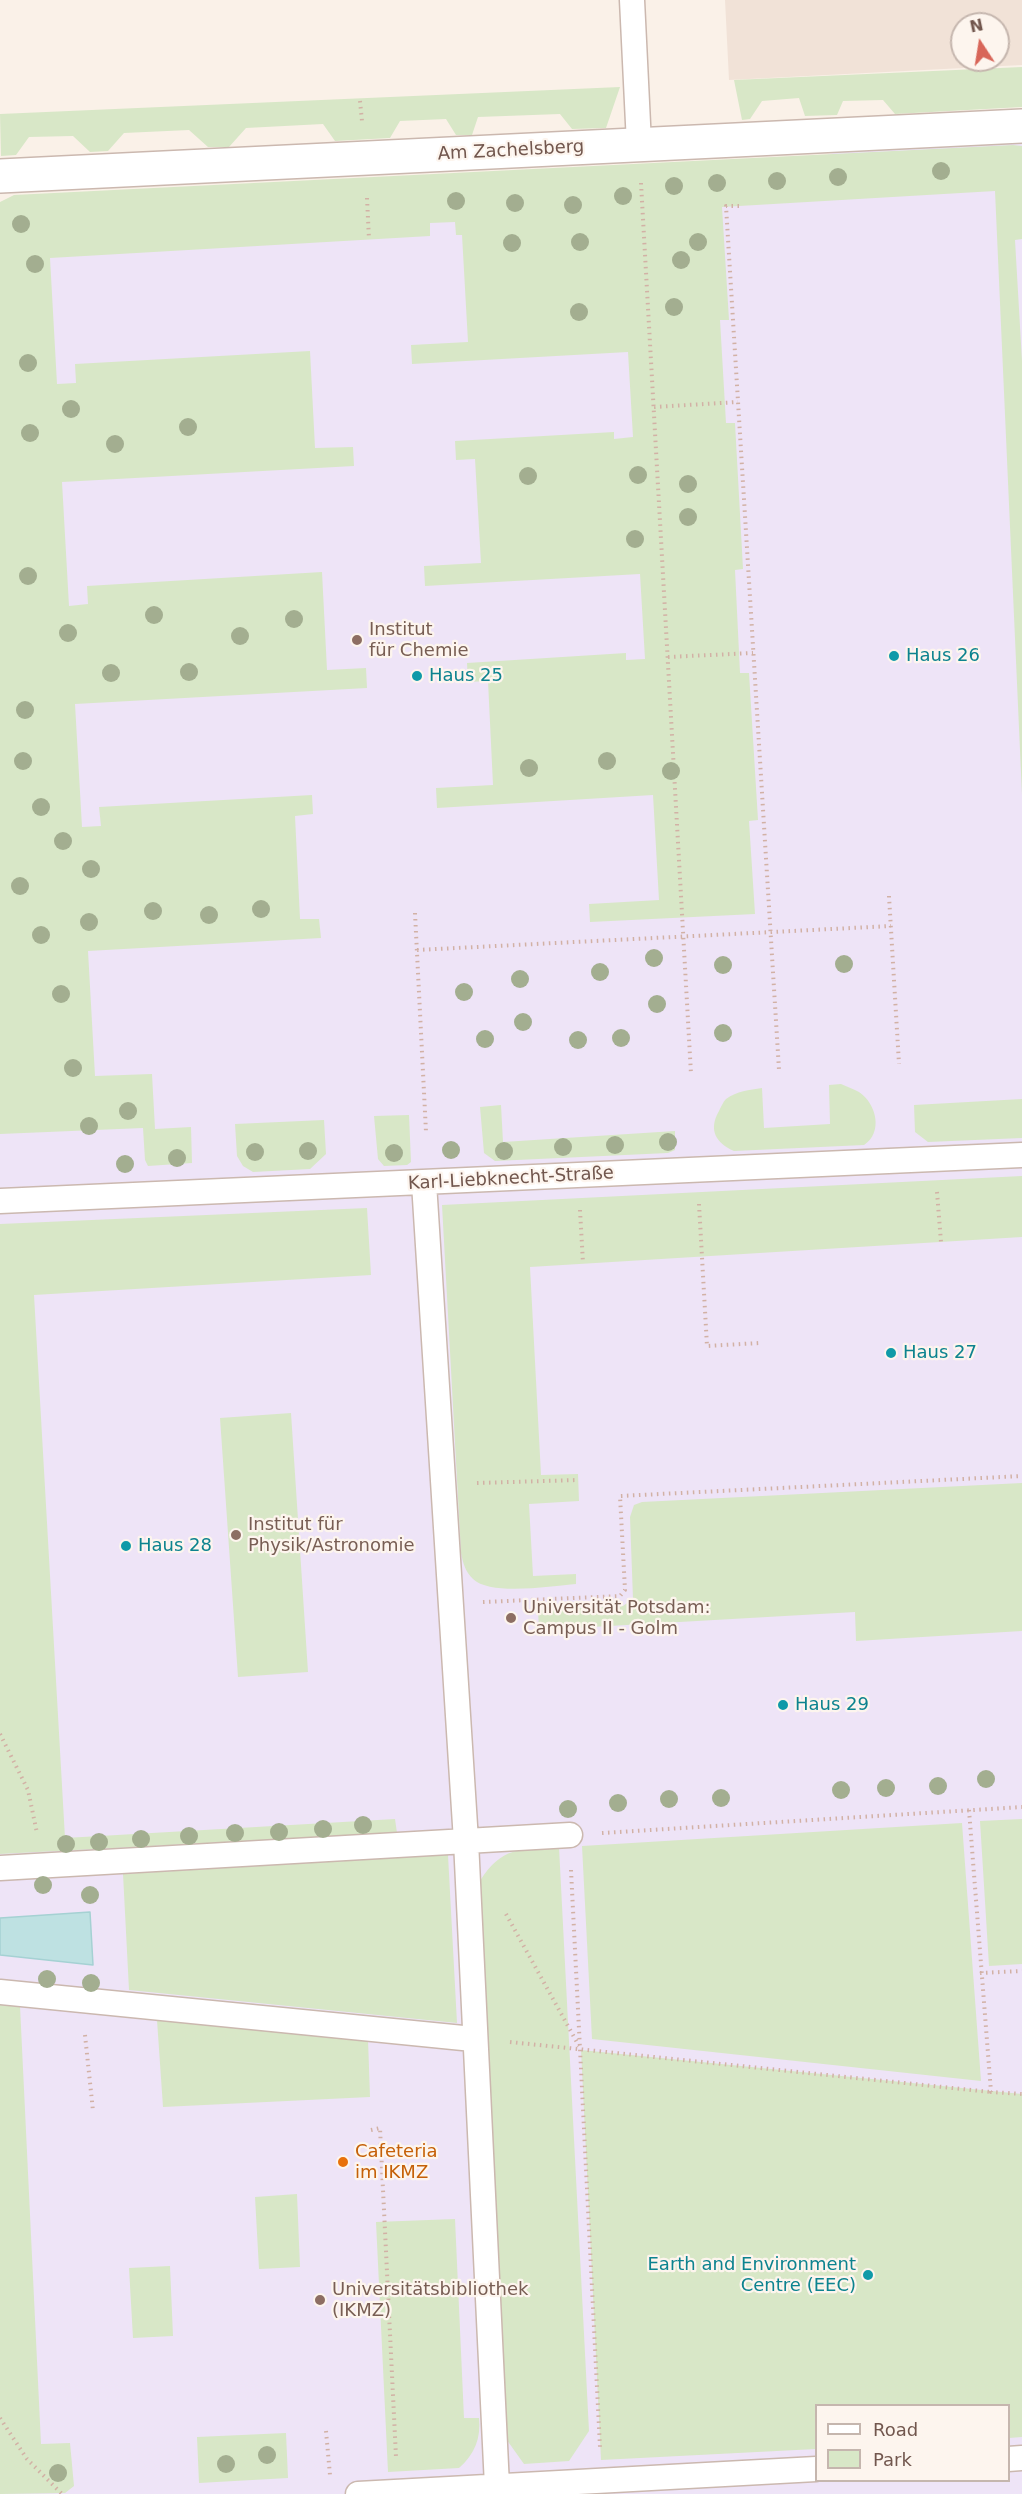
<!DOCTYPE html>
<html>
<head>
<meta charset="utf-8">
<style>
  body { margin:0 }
  #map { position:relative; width:1022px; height:2494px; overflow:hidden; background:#faf1e8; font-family:"DejaVu Sans",sans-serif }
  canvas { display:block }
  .legend { position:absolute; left:815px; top:2404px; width:195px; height:78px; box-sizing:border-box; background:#fdf5ee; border:2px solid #c5b6ae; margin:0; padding:8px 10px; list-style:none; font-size:18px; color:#72574e }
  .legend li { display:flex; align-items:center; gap:12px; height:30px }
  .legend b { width:30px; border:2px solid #c5b6ae }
  .north { position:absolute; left:950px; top:12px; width:60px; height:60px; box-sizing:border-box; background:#fdf5ee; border:2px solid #c5b6ae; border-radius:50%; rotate:348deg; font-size:16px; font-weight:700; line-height:24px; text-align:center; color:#72574e }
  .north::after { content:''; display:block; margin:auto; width:21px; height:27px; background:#d86659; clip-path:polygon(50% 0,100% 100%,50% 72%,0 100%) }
</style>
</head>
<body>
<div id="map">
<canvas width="1022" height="2494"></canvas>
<ul class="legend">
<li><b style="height:8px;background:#fff"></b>Road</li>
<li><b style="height:16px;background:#d8e7c7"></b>Park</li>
</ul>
<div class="north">N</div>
</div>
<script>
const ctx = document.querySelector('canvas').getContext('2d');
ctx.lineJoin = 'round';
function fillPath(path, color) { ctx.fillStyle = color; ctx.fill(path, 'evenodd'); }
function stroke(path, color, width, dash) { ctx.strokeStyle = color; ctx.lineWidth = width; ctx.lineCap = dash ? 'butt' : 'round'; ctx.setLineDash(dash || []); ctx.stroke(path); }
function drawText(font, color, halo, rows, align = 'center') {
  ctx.font = font + ' "DejaVu Sans",sans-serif'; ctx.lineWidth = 4.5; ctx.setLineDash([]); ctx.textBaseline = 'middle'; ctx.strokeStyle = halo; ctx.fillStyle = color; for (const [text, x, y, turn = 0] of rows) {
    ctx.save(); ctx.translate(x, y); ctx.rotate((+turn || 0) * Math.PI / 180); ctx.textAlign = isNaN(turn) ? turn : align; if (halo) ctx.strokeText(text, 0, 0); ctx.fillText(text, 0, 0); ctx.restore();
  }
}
fillPath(new Path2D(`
  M725,0H1022V65L729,80ZM962,24H998V60H962Z`), '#f1e2d7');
fillPath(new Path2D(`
  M1022,126V2494H0V830L9,217L723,183L915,131ZM816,2406H1008V2480H816Z`), '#eee4f7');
fillPath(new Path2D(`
  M1022,67V107L895,114L883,100L843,101L837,115L805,116L799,98L762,101L750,119L742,120L734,80Z
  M620,87L606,128L572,129L560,114L478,117L472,135H456L446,119L400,121L390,138L335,141L323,124L246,128L229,147H208L189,130L124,133L108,151L90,152L73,136L29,137L16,155L1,156L0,114Z
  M1013,145L1022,146V239L1015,240L1022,361V795L995,191L722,207L729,320H720L726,423H735L743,569L735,570L740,673H749L758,820L749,821L755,914L590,922L589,904L659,900L653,795L437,808L436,788L493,785L488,681L468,682L467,663L626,653V660L645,659L640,574L425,586L424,566L481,563L475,459L456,460L455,441L614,432V439L633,437L628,352L412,364L411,345L468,342L462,235H456L455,222L430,223V236L50,258L57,384L76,383L75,364L310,351L315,448L353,447L354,466L62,482L69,606L88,604L87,586L322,572L327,670L366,668L367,688L75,704L82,827L101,826L99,807L312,795L313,814L295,816L300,919H319L321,938L88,951L95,1076L152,1074L155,1129L191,1127L192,1163L148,1166L145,1160L143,1128L0,1134V202L14,195Z
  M841,1084C847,1087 854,1089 859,1092C877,1104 883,1133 864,1145L734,1151C716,1143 708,1130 719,1111C721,1107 723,1102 726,1099C737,1091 749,1090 762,1088L764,1128L830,1124L829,1085Z
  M1022,1099V1138L928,1142L915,1132L914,1105Z
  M501,1105L503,1142L675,1131V1150L668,1153L495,1161L484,1153L480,1107Z
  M409,1115L411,1162L407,1165L384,1166L378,1159L374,1116Z
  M324,1120L326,1154L310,1169L253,1172L243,1166L237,1156L235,1124Z
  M1022,1176V1237L530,1267L541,1475L578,1474L579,1501L529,1504L533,1576L576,1574V1584C552,1586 490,1596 473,1579C465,1571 463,1563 461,1553L442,1205Z
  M367,1208L371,1275L34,1295L65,1838L395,1819L397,1833L0,1854V1224Z
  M291,1413L308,1672L238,1677L220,1418Z
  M1022,1483V1631L856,1641L855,1612L539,1630L538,1610L623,1606L633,1599L630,1517L634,1505L642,1502Z
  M1022,1819V1964L989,1966L980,1821Z
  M962,1823L981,2081L592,2039L582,1846Z
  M559,1847L589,2431L569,2461L524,2464L504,2436L480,1881C501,1847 522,1848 559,1847Z
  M448,1855L457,2023L129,1990L123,1874Z
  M0,2005L20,2006L41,2444L70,2443L74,2486L65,2493L0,2494Z
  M157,2020L368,2039L370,2097L163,2107Z
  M581,2050L1022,2094V2437L1009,2438L1008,2406H816V2449L601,2460Z
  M297,2194L300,2267L259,2269L255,2197Z
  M455,2219L464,2418H479C481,2438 475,2454 459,2468L388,2472L376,2222Z
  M170,2266L173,2336L133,2338L129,2268Z
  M286,2433L288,2478L199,2483L197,2437Z`), '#d8e7c7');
const water = new Path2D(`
  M90,1912L93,1965L0,1955V1918Z`);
fillPath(water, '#bee1e2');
stroke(water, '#a5d1d3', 1.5);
const service = new Path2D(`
  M632,0L639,144
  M424,1183L466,1841L497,2486
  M0,1201L1022,1155
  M0,1868L570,1835
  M0,1992L473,2039
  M1008,2459L1022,2458
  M358,2494L816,2469`);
const minor = new Path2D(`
  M0,176L1022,126`);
stroke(service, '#cbb8af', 27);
stroke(minor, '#cbb8af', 36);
stroke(new Path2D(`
  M360,101L362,121
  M641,183L691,1074
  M367,198L369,239
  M739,206H726L779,1070
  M654,407L738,402
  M668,657L753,653
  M889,896L899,1064
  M415,913L426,1132
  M417,950L891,926
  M937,1192L941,1242
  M699,1204L707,1346L759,1343
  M580,1210L583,1263
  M477,1483L578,1480
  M483,1602L620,1596L625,1590L620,1496L1022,1476
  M0,1734L28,1790L37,1833
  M969,1810L991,2092L1022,2094
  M602,1833L1022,1807
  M571,1870L600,2447
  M506,1914L579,2046
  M980,1973L1022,1971
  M85,2035L93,2111
  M510,2042L991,2092
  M371,2130L380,2128L396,2457
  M0,2418L27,2459L62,2494
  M326,2431L330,2475`), '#d2b1a5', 4, [1.5, 4.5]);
stroke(service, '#fff', 24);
stroke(minor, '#fff', 33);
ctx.fillStyle = '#a3ae90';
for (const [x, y] of [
  [941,171],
  [838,177],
  [777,181],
  [717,183],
  [674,186],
  [623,196],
  [456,201],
  [515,203],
  [573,205],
  [21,224],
  [580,242],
  [698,242],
  [512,243],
  [681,260],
  [35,264],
  [674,307],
  [579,312],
  [28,363],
  [71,409],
  [188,427],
  [30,433],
  [115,444],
  [638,475],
  [528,476],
  [688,484],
  [688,517],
  [635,539],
  [28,576],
  [154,615],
  [294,619],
  [68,633],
  [240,636],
  [189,672],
  [111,673],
  [25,710],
  [23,761],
  [607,761],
  [529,768],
  [671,771],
  [41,807],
  [63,841],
  [91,869],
  [20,886],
  [261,909],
  [153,911],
  [209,915],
  [89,922],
  [41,935],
  [654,958],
  [844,964],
  [723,965],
  [600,972],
  [520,979],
  [464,992],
  [61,994],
  [657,1004],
  [523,1022],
  [723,1033],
  [621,1038],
  [485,1039],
  [578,1040],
  [73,1068],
  [128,1111],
  [89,1126],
  [668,1142],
  [615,1145],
  [563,1147],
  [451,1150],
  [308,1151],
  [504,1151],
  [255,1152],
  [394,1153],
  [177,1158],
  [125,1164],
  [986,1779],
  [938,1786],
  [886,1788],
  [841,1790],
  [721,1798],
  [669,1799],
  [618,1803],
  [568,1809],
  [363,1825],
  [323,1829],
  [279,1832],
  [235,1833],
  [189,1836],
  [141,1839],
  [99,1842],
  [66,1844],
  [43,1885],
  [90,1895],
  [47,1979],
  [91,1983],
  [267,2455],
  [226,2464],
  [58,2473]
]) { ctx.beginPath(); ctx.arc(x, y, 9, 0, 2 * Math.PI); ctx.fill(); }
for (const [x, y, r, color] of [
  [357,640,6,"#8d6e63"],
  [894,656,6,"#0f9aa8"],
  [417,676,6,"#0f9aa8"],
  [891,1353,6,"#0f9aa8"],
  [236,1535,6,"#8d6e63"],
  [126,1546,6,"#0f9aa8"],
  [511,1618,6,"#8d6e63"],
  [783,1705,6,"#0f9aa8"],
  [343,2162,6,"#e8710a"],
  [868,2275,6,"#0f9aa8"],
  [320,2300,6,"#8d6e63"]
]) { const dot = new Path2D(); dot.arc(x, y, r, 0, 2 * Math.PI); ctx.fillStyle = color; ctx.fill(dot); stroke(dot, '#fdf5ee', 2); }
drawText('18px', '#72574e', '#fdf5ee', [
  ["Am Zachelsberg",511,151,-3],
  ["Karl-Liebknecht-Straße",511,1179,-3]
]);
drawText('18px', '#785e54', '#fdf5ee', [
  ["Institut",369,630],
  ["für Chemie",369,651],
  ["Institut für",248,1525],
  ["Physik/Astronomie",248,1546],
  ["Universität Potsdam:",523,1608],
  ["Campus II - Golm",523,1629],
  ["Universitätsbibliothek",332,2290],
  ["(IKMZ)",332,2311]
], 'left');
drawText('18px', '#0d838f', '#fdf5ee', [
  ["Haus 26",906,656],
  ["Haus 25",429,676],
  ["Haus 27",903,1353],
  ["Haus 28",138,1546],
  ["Haus 29",795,1705],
  ["Earth and Environment",856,2265,"right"],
  ["Centre (EEC)",856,2286,"right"]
], 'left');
drawText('18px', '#c56008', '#fdf5ee', [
  ["Cafeteria",355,2152],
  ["im IKMZ",355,2173]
], 'left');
</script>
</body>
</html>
